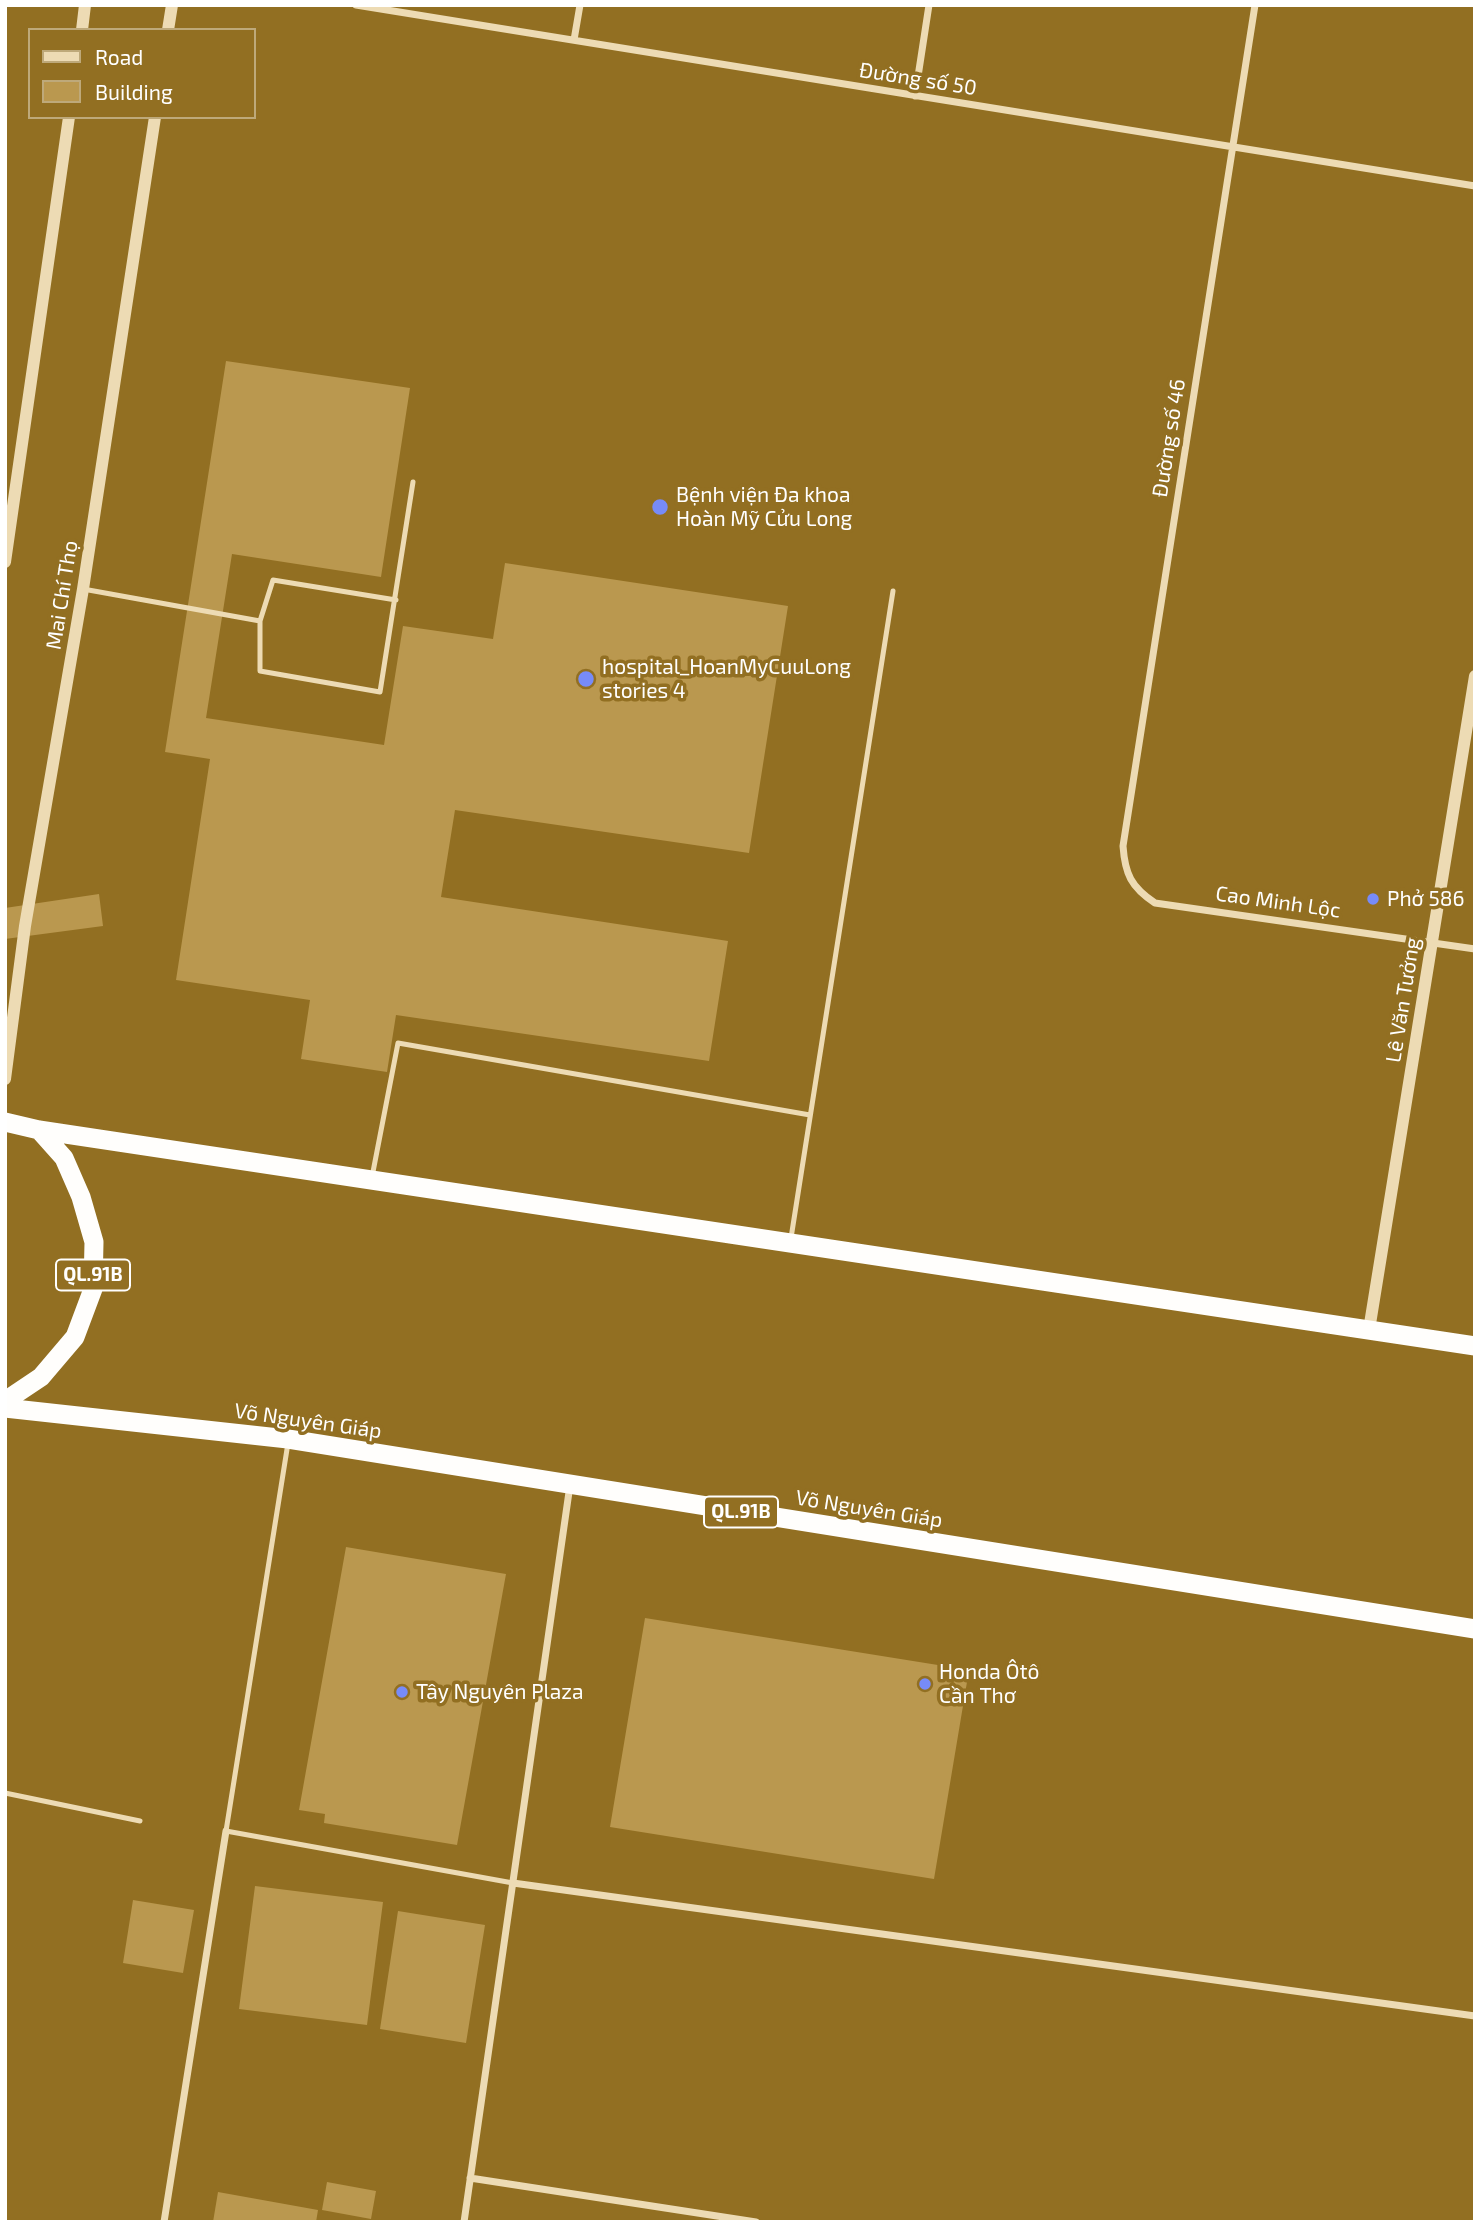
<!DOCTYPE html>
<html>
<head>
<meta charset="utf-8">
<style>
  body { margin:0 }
  #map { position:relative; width:1480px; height:2227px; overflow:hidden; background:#926f22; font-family:"Exo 2",sans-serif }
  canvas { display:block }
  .frame { position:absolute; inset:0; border:7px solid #fff; pointer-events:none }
  .legend { position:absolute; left:28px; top:28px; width:228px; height:91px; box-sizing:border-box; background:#926f22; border:2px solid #bea97a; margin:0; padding:9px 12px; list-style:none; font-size:21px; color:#fff }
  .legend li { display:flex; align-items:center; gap:14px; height:35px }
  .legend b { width:35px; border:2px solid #bea97a }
</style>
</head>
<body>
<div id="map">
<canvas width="1480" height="2227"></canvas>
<div class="frame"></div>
<ul class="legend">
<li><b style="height:9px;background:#eddbb4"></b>Road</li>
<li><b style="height:19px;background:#ba984f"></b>Building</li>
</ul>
</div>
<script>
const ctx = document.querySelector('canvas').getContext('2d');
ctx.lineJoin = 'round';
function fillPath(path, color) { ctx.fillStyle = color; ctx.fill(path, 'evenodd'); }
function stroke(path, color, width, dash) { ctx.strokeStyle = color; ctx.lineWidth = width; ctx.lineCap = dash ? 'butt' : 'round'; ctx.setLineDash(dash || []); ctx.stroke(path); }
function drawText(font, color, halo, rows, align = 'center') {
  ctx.font = font + ' "Exo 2",sans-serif'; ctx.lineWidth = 7; ctx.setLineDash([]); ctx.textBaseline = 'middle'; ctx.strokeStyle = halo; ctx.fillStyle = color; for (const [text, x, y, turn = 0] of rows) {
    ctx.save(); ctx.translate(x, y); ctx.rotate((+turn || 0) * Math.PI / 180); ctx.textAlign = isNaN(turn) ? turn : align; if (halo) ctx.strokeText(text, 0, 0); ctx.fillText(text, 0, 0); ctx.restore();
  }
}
fillPath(new Path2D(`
  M226,361L410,388L381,577L232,554L206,718L384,745L403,626L493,639L505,563L788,606L749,853L455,810L441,897L728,941L709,1061L396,1015L387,1072L301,1059L310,1000L176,980L210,759L165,752Z
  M99,894L103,926L5,939V908Z
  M346,1547L506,1574L457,1845L324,1823L325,1814L299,1810Z
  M645,1618L969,1670L934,1879L610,1827Z
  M255,1886L383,1902L367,2025L239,2009Z
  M133,1900L194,1910L183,1973L123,1963Z
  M398,1911L485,1925L466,2043L380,2029Z
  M327,2182L376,2191L371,2219L322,2210Z
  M218,2192L318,2210L316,2222H213Z`), '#ba984f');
stroke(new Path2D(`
  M83,589L260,621L273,580L396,600
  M260,621V671L380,692L413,482
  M372,1177L398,1043L810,1115
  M791,1238L893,591
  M288,1443L226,1831L513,1883
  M5,1793L140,1821`), '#eddbb4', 5);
stroke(new Path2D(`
  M356,5L1475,186
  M1255,5L1123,846C1125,874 1131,887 1155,903L1475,949
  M574,40L580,5
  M915,96L929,5
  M513,1883L1475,2016
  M470,2178L756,2222
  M164,2222L226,1831
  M464,2222L570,1485`), '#eddbb4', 7);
stroke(new Path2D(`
  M82,30L85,5
  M168,30L172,5
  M5,562L69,117
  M5,1079L25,926L83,589L155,117
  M1369,1330L1475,676`), '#eddbb4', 12);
stroke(new Path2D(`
  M5,1122L39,1130L1475,1346
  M5,1401L41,1377L75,1337L93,1289L94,1242L81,1197L64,1158L39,1130
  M5,1408L288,1439L1475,1629`), '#fffefc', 19);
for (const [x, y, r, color] of [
  [660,507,9,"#778bf8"],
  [586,679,9,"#778bf8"],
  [1373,899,7,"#778bf8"],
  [925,1684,7,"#778bf8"],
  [402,1692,7,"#778bf8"]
]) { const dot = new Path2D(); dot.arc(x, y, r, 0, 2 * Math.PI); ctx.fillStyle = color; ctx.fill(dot); stroke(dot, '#926f22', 2.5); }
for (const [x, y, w] of [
  [93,1275,74],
  [741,1512,74]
]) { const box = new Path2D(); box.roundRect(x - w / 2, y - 15.5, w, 31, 5); ctx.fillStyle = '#926f22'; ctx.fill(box); stroke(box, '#fff', 2); }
drawText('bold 19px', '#fff', null, [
  ["QL.91B",93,1275],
  ["QL.91B",741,1512]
]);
drawText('21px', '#fff', '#926f22', [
  ["Đường số 50",918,79,9],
  ["Đường số 46",1169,438,-81],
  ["Mai Chí Thọ",62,595,-81],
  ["Cao Minh Lộc",1278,902,8],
  ["Lê Văn Tưởng",1403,1000,-81],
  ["Võ Nguyên Giáp",308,1421,8],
  ["Võ Nguyên Giáp",869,1509,9]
]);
drawText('21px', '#fff', '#926f22', [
  ["Bệnh viện Đa khoa",676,495],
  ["Hoàn Mỹ Cửu Long",676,519],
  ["hospital_HoanMyCuuLong",602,667],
  ["stories 4",602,691],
  ["Phở 586",1387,899],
  ["Honda Ôtô",939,1672],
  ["Cần Thơ",939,1696],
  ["Tây Nguyên Plaza",416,1692]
], 'left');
</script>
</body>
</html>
